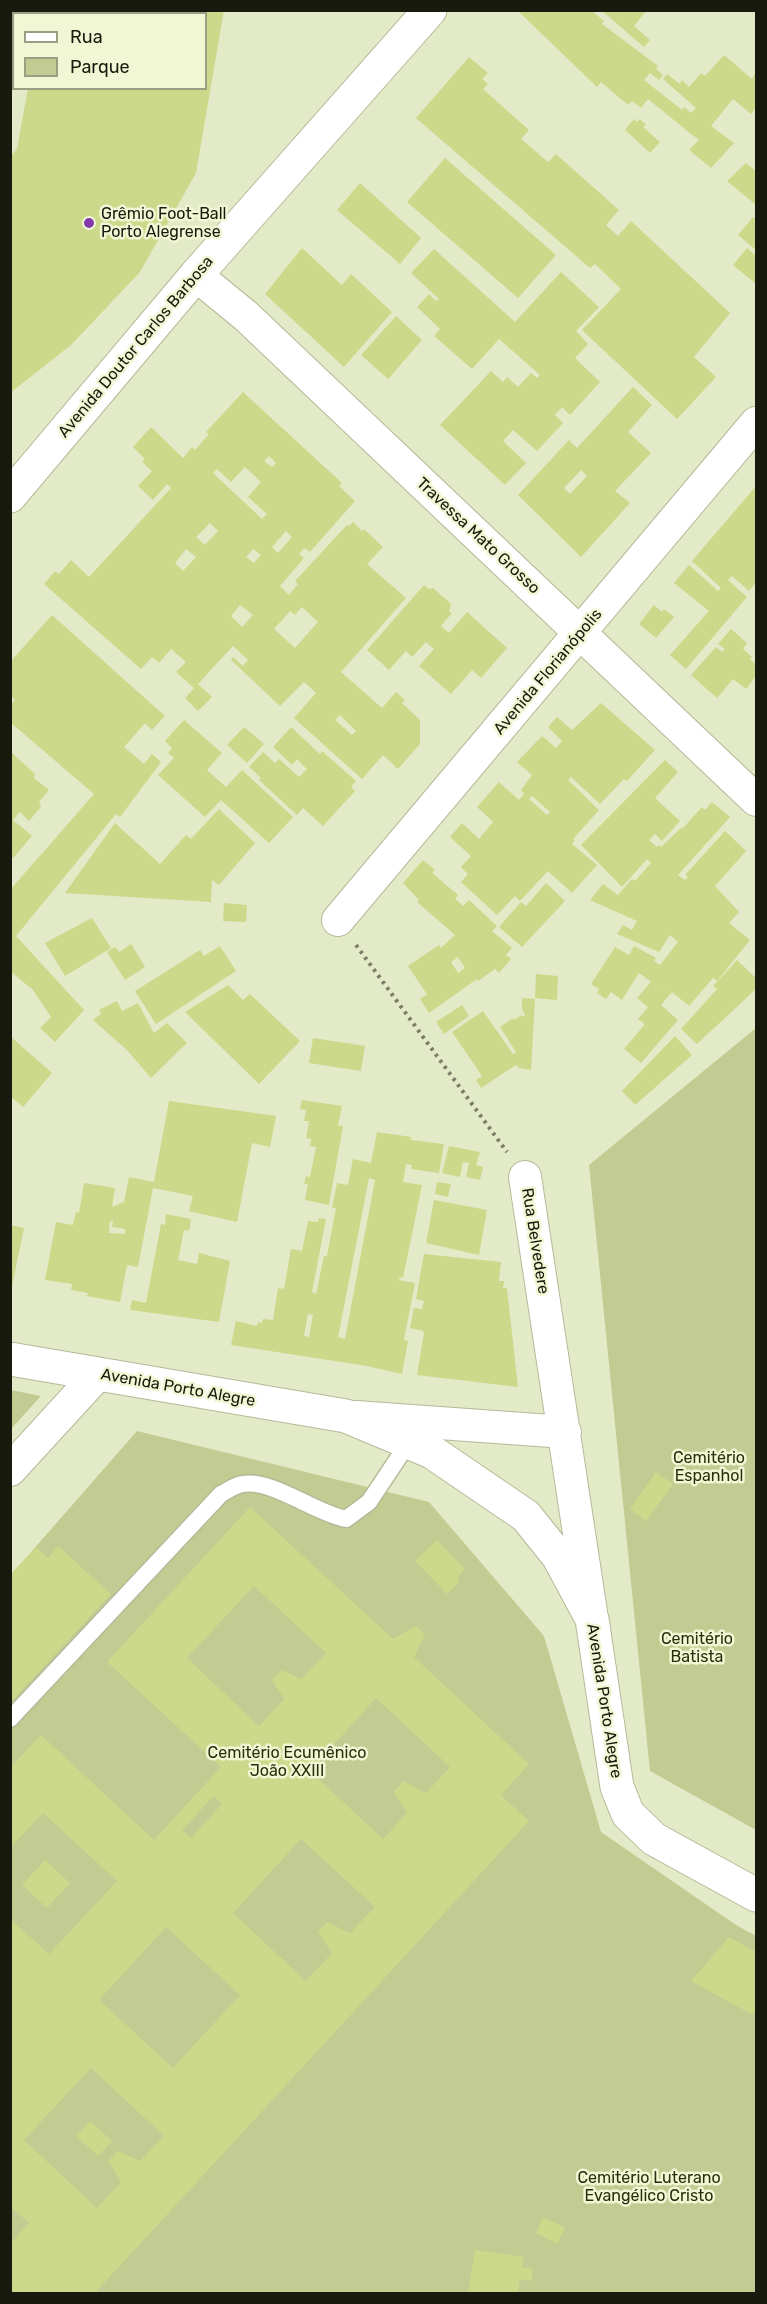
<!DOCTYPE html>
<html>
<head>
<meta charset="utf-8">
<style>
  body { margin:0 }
  #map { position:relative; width:767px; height:2304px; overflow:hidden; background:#e3eac7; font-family:Rubik,sans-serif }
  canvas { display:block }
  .frame { position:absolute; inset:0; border:12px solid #181a0d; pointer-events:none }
  .legend { position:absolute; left:12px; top:12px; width:195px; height:78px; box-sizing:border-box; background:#f1f7d4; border:2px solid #9a9f84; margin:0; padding:8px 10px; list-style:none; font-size:18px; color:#181a0d }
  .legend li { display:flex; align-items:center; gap:12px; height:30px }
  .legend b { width:30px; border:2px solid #9a9f84 }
</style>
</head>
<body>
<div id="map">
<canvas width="767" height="2304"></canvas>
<div class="frame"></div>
<ul class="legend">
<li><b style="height:8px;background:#fff"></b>Rua</li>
<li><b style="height:16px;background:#c2cc92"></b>Parque</li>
</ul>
</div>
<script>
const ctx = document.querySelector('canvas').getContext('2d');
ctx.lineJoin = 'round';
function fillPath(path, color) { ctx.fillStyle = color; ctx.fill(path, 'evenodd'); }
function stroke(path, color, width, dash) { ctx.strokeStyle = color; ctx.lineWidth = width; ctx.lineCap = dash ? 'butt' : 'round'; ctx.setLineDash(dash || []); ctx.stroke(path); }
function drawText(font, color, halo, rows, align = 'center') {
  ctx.font = font + ' Rubik,sans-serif'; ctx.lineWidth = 5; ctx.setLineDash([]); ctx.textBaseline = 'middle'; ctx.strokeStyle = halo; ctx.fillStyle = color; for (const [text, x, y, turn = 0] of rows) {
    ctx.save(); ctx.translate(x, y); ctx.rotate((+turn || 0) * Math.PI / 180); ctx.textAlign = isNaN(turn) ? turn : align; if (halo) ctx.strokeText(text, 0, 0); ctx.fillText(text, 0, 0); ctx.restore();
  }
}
fillPath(new Path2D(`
  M756,1028V1830L650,1771L589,1165Z
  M11,1390L41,1396L11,1429L10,1390Z
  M137,1431L429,1502L544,1636L601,1832L736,1925L756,1936V2293L11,2294V1575Z`), '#c2cc92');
fillPath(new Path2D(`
  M41,10H224L196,173L140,272L71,345L10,393V157L17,149L28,88H206V14H41Z
  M517,10H591L604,21L602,24L658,66L656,69L663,75L659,80L650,73L644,80L682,110L684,107L691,113L696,108L663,79L667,74L680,84L682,80L689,87L701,73L705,76L724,55L752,79L756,72V107L751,114L733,99L711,126L734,143L711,168L689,150L699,140L691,134L648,99L641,108L632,101L628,105L601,82L597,87Z
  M601,10H647L634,26L650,40L644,47Z
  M469,57L488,73L482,79L488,84L483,89L529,130L521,139L548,162L556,154L619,210L606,225L618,236L631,221L730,313L694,357L716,377L677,419L582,330L621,289L595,264L590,268L416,118Z
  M634,119L637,122L640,119L646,125L643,127L660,142L650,153L625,130Z
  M445,158L556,255L518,298L407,202Z
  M746,163L756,171V205L727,181Z
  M360,183L421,238L400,264L337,210Z
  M753,217L756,220V250L738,235Z
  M302,248L342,285L351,274L392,312L344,367L265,294Z
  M747,248L756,256V284L733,265Z
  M434,249L515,322L561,272L599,307L576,331L588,344L575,358L600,382L570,415L562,407L555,415L563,423L537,451L513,430L503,441L526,463L505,485L440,425L491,371L503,382L507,377L518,387L531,373L537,378L540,375L499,339L472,369L434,336L440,329L417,307L429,294L436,301L439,299L411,273Z
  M396,316L422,340L388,379L361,355Z
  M633,387L652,405L628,432L651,453L615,491L630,503L581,557L518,495L569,440L577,448ZM581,470L587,476L570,494L564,488Z
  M243,392L342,483L339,486L355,501L310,552L304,548L299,554L304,558L280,586L289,595L298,584L295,581L347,525L349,526L353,522L362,531L364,529L383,547L367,564L406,598L341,672L382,708L396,692L405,700L402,703L420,720V744L398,769L383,755L362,779L294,718L316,693L304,682L280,706L231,660L233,657L243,666L248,660L233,646L198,684L212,697L198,711L185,698L194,688L176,672L186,662L171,649L159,663L152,657L141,669L44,584L55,571L59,574L71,560L89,577L171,488L167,484L153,500L138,486L152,471L142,462L145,459L133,447L151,427L183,458L192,447L195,450L209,434L206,432ZM269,456L276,463L272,467L264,461ZM245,467L261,482L248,497L267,514L262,519L213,473L217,469L231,482ZM210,523L218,531L205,545L196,537ZM286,531L292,537L278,553L272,547ZM186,549L196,557L183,571L175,563ZM253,549L261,555L254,563L246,557ZM240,605L253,615L242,627L231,616ZM302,607L318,622L295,648L274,629L290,611L295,615ZM340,715L356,731L352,735L335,720Z
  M756,486V582L749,591L732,576L728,580L747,597L686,669L670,655L709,611L674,583L689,565L718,591L721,588L692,561Z
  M424,585L429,589L433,588L451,604L449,611L452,613L441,626L449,633L467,612L507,648L481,678L472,670L451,694L419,666L434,649L426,642L412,657L406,651L389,670L367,650Z
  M654,605L662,612L664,609L674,617L656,638L639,624Z
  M52,615L165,716L152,730L145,723L124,747L144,764L152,754L161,762L120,817L116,814L16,936L84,1010L55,1042L40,1028L51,1017L33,990L10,971V890L94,794L10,722V706L15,700L10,696V662Z
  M731,629L747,643L743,649L752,657L750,659L756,665V676L746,689L733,679L717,698L691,675L716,647L722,652L725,649L718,644Z
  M601,703L655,750L627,781L624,779L600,804L571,777L568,780L599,810L573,839L575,840L572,844L597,865L572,893L548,871L520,901L515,896L497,915L461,882L468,874L461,867L471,856L450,837L462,823L479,839L493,822L477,807L499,782L519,800L524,794L521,790L532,775L517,762L542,736L556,748L562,741L548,727L557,717L572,730ZM532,796L550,812L547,815L529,799Z
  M184,720L222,753L207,770L226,787L242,770L293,817L269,843L221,800L205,817L158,775L174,758L168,753L172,748L165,741Z
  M244,727L264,744L247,763L227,745Z
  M291,727L320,754L322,751L356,781L351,787L355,791L323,826L303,808L297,815L259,780L261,778L249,767L263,752L275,763L279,759L299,777L307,769L297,759L292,765L273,747Z
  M10,751L35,774L34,778L49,790L39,802L41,807L29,821L20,812L13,820L32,836L13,858L10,856Z
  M665,760L678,772L655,798L680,821L662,841L655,834L649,840L657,847L659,845L661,847L681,828L682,829L702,807L705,810L712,802L730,817L678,875L685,880L688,877L685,875L725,831L746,851L715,886L739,912L729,923L750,940L717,981L713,978L689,1006L672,992L661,1005L678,1020L641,1063L624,1049L645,1024L638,1019L648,1007L637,998L651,982L668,994L639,973L622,1000L611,992L606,999L597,993L599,989L591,984L615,947L629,955L634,946L656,958L654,961L660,965L678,942L670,935L659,952L617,934L623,925L632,930L637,921L590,900L603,884L618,895L632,879L635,881L651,863L647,859L622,887L581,845Z
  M219,809L255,843L219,885L212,880L211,902L65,893L115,823L160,864L186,835L191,839Z
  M423,860L435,870L432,873L458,895L455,899L461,904L463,906L469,900L497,926L492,931L512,948L506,955L511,959L499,973L495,969L478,981L477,979L429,1013L420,999L427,994L408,966L439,945L441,948L455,935L417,902L419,900L403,883ZM458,957L465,968L458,973L451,962Z
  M546,883L565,901L522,947L499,927L521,902L526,906Z
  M224,903L247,905L246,922L223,921Z
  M92,918L111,948L65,976L45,943Z
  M131,944L145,967L125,980L107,952L115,947L119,952Z
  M220,946L236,971L156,1024L135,991L200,950L204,956Z
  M737,960L756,978V989L697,1044L681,1029L717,989L713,986Z
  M536,974L558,976L557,1000L535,998Z
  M228,985L243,1000L250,994L300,1041L259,1084L185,1012Z
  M522,998L535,999L531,1070L519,1068L516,1065L481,1088L476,1080L482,1076L452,1032L483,1011L513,1054L516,1052L500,1027L513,1018L514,1020L522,1015L523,1017L525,1015L522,1009Z
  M117,1001L122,1011L138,1003L154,1033L167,1023L187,1043L151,1078L127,1050L93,1020L101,1014L99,1010Z
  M462,1005L469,1016L444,1034L436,1022Z
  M10,1036L52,1073L23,1107L10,1096Z
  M675,1036L692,1055L635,1105L622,1091Z
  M313,1038L365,1046L361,1071L309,1063Z
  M302,1100L342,1106L338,1126H343L329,1205L305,1200L308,1184H304L306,1176L310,1177L316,1147L310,1146L311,1139L306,1138L309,1121H304L306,1110L300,1109Z
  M169,1101L276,1116L270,1147L252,1143L237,1222L189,1211L193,1196L153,1188L138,1267L127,1265L120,1302L87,1296L88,1293L71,1290L72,1284L45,1280L56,1222L73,1225L76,1212L79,1213L84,1183L115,1188L112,1207L124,1202L129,1177L154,1182ZM110,1221H113L112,1227L125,1229V1234L109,1233Z
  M377,1132L411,1137V1140L444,1144L439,1173L411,1169L412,1165L406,1164L403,1182L422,1185L403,1278L400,1277L399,1280L415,1283L404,1340L408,1341L402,1374L367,1366L231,1345L236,1321L257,1326L258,1322L262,1323L263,1319L273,1320L278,1288L284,1289L291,1249L302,1251L308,1221L318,1222L319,1218L326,1219L312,1292L316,1294L324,1256H327L336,1208H332L337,1183L348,1185L353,1159L371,1163ZM369,1178L375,1180L345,1339L338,1337ZM308,1314L313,1315L309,1337L304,1336Z
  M449,1146L480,1152L476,1165L483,1167L480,1180L466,1177L469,1163L463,1162L460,1177L442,1173Z
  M437,1182L451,1184L448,1197L435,1194Z
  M434,1200L487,1210L479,1255L426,1243Z
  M166,1214L191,1219L189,1231L184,1230L178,1260L197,1264L199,1253L230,1261L219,1322L130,1310L132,1300L146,1303L161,1224L165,1225Z
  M10,1225L24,1228L12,1286H10Z
  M424,1254L501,1262L499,1281H504L503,1288H507L518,1387L417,1375L424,1333L423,1331L410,1328L414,1308L422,1309L424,1301L416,1299Z
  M656,1472L673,1484L646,1521L630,1509Z
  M250,1507L393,1639L416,1626L425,1634L414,1657L529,1764L501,1795L529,1821L94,2294H10V2244L29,2223L10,2206V2034L14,2031L10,2028V1997L12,1995L10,1993V1919L49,1954L117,1881L43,1813L10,1848V1768L41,1735L154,1840L221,1767L107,1662ZM254,1586L326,1653L301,1679L282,1670L272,1680L284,1699L259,1726L187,1658ZM376,1698L450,1767L426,1793L403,1781L394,1792L407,1813L383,1839L310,1771ZM214,1796L222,1804L191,1838L182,1830ZM301,1839L375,1907L350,1933L327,1922L318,1932L332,1953L306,1981L233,1913ZM166,1927L240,1995L173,2068L99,2000ZM91,2068L164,2136L140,2161L118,2151L108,2161L121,2182L97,2208L24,2140Z
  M437,1540L465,1569L457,1578L460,1581L447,1594L415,1561Z
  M58,1546L111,1594L10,1703V1575L36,1547L48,1558Z
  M45,1860L70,1883L47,1908L22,1885Z
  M729,1937L756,1952V2009L753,2015L691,1981Z
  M90,2121L112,2141L98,2156L76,2136Z
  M543,2217L565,2228L557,2244L536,2233Z
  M475,2250L524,2257L522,2267L533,2269L531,2281L520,2279L518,2294H468Z`), '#ccd88a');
const lane = new Path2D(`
  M10,1719L221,1494C227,1491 235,1485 243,1484C272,1479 315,1513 346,1519L369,1502L409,1442`);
const street = new Path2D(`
  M196,275L246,316L756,800
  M338,920L756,423
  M525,1177L591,1612
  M356,1417L565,1432
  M10,1470L98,1374`);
const secondary = new Path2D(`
  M10,496L196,275L430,10
  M10,1359L346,1416L432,1452L526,1516L558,1556L592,1619L617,1787L628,1814L654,1839L756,1895`);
stroke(lane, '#b4ba98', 19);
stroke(street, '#b4ba98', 34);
stroke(secondary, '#b4ba98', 35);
stroke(new Path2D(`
  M356,945L507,1152`), '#7a7e67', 4, [3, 4.5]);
stroke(lane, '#fff', 16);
stroke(street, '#fff', 32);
stroke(secondary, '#fff', 33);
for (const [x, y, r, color] of [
  [89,223,6,"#823aad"]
]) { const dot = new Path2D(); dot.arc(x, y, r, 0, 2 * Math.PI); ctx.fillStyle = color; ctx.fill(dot); stroke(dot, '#f1f7d4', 2); }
drawText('16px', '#181a0d', '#f1f7d4', [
  ["Grêmio Foot-Ball",101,214],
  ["Porto Alegrense",101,232]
], 'left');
drawText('16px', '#181a0d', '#f1f7d4', [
  ["Avenida Doutor Carlos Barbosa",136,347,-50],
  ["Travessa Mato Grosso",478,536,43],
  ["Avenida Florianópolis",548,672,-50],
  ["Rua Belvedere",535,1241,81],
  ["Avenida Porto Alegre",178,1388,10],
  ["Avenida Porto Alegre",604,1701,81]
]);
drawText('16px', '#2a2e0c', '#f1f7d4', [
  ["Cemitério",709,1458],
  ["Espanhol",709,1476],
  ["Cemitério",697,1639],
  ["Batista",697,1657],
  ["Cemitério Ecumênico",287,1753],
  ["João XXIII",287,1771],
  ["Cemitério Luterano",649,2178],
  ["Evangélico Cristo",649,2196]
]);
</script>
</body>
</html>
